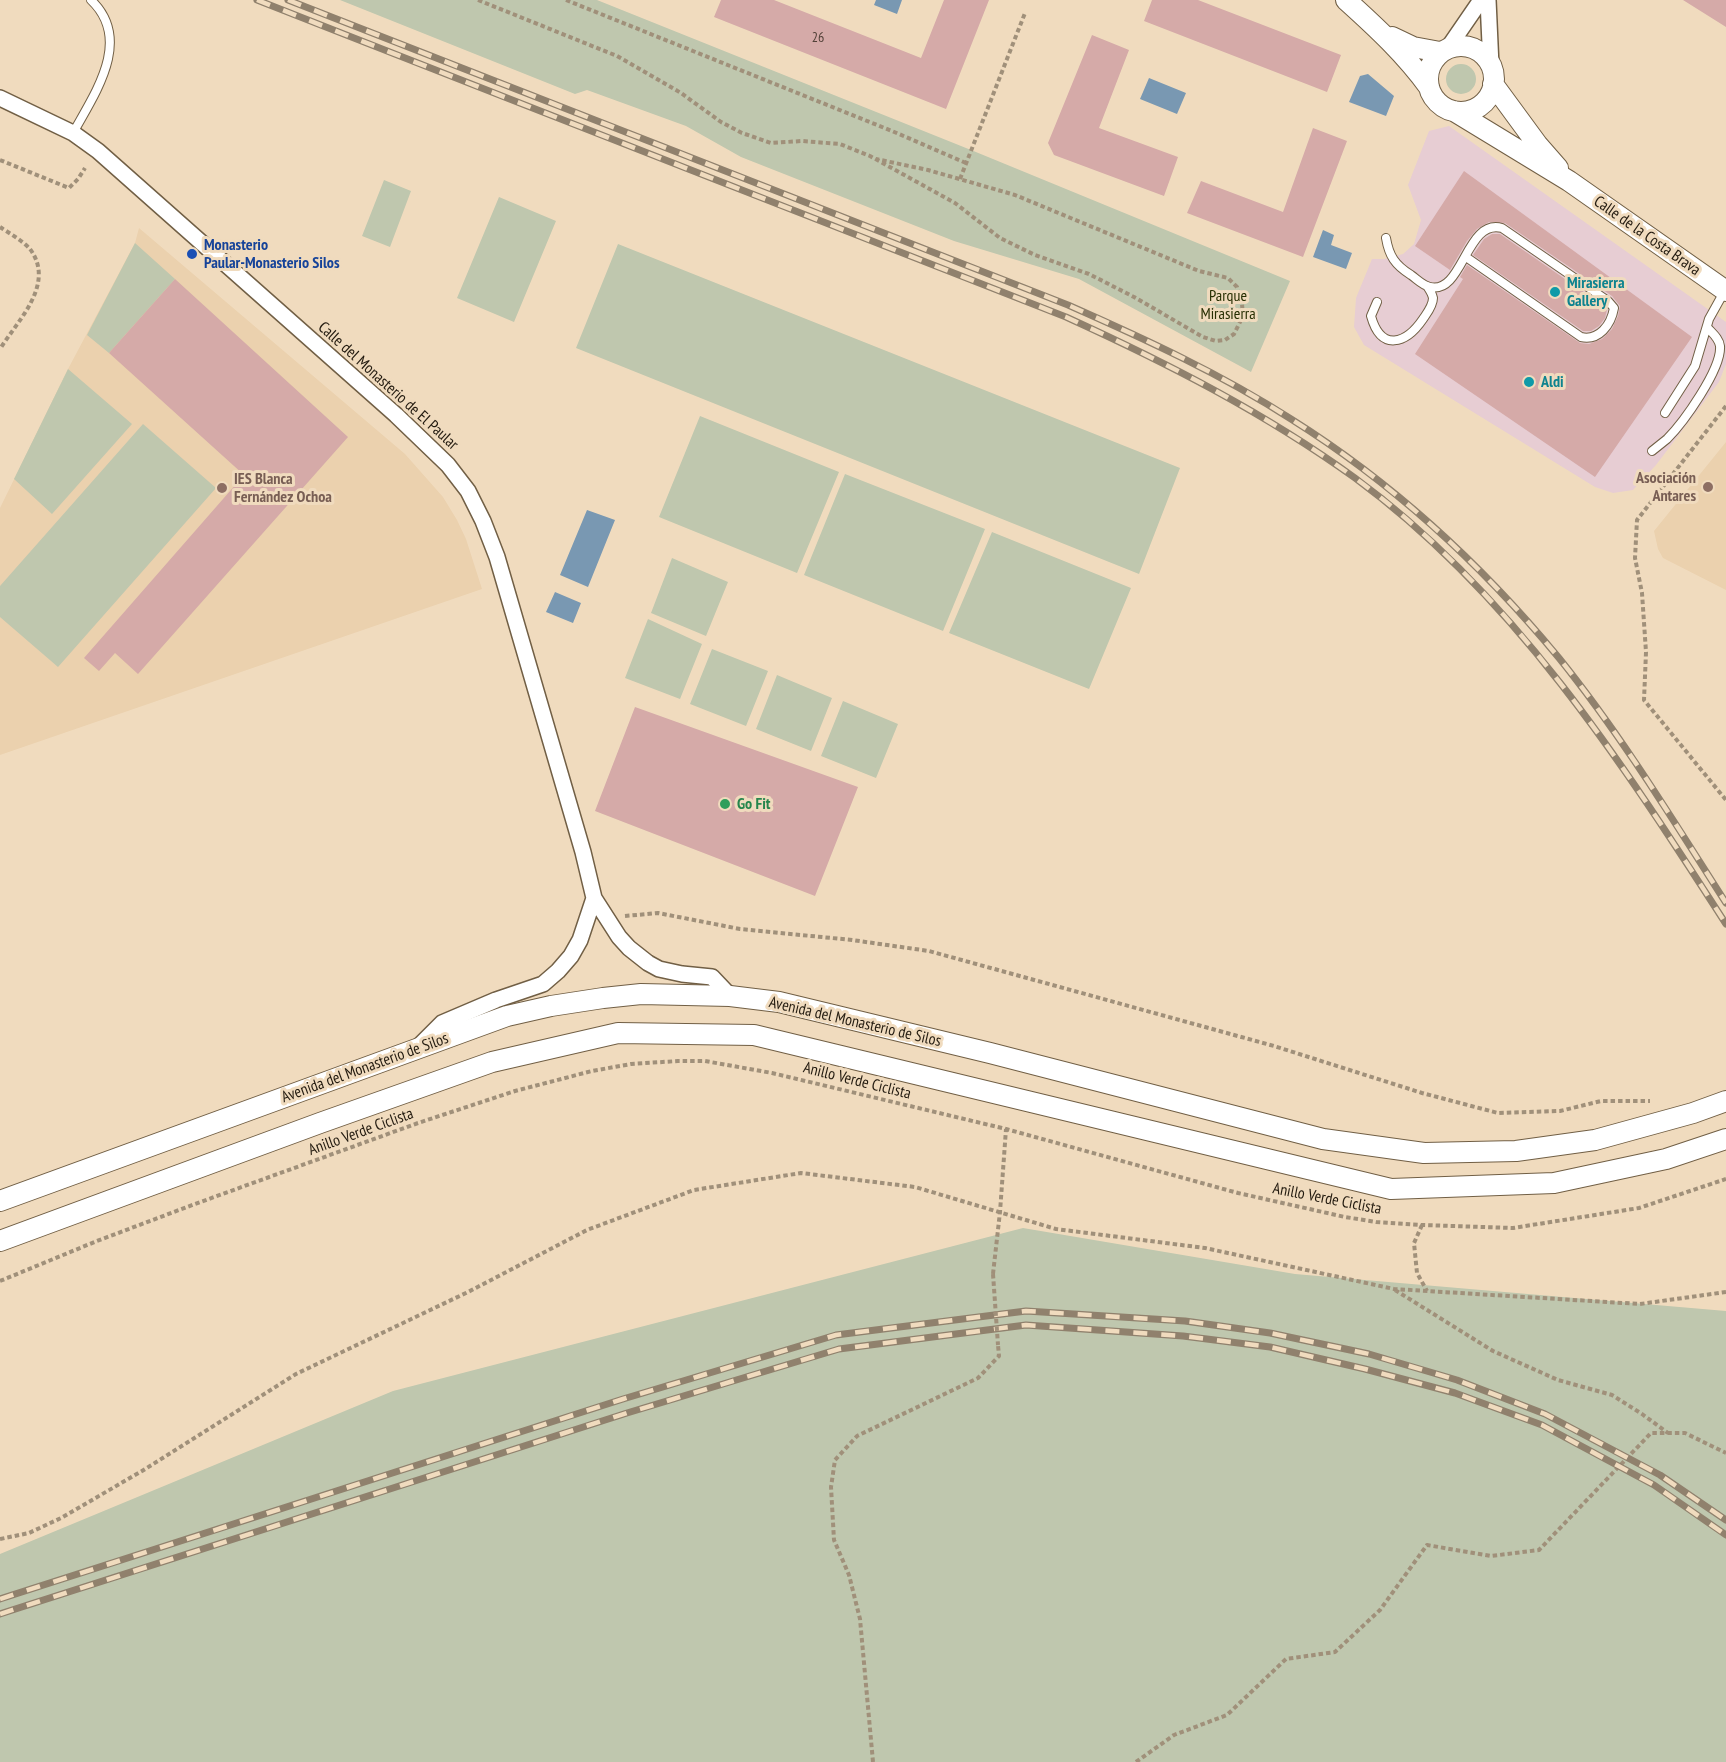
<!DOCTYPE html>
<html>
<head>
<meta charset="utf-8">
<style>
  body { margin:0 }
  canvas { display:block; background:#f0dbbe }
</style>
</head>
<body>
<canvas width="1726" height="1762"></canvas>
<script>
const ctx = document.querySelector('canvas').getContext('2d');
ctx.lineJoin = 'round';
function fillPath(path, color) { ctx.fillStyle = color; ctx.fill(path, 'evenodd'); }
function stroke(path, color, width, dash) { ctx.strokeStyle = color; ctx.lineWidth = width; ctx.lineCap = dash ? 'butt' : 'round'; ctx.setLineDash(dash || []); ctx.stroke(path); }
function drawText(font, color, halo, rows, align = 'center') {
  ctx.font = font + ' "PT Sans Narrow",sans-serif'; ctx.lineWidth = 6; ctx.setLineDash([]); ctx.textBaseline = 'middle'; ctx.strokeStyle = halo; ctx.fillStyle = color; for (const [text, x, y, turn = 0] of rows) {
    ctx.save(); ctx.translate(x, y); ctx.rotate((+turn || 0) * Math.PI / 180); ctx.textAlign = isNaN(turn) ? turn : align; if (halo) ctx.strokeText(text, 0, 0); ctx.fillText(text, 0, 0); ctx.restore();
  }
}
fillPath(new Path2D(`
  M1449,126L1726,322V364L1719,382L1656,465L1633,490L1613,493L1595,487L1364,345L1354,327L1356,298L1372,259H1384L1403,254L1414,244L1421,220L1408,185L1429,131Z`), '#e7cdd3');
fillPath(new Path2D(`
  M139,228L405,454L443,497L457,520L466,539L482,589L0,755V508L68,369L135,243Z
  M1726,442V590L1663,558L1658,549L1654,531Z`), '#ebd1ae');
fillPath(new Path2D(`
  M340,0H597L971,150L1290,281L1251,372L1079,279L954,241L741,157L686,126L587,90L575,94Z
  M1446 79a15 15 0 1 1 30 0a15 15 0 1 1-30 0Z
  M384,180L411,191L390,247L362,236Z
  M499,197L556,221L514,322L457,298Z
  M135,243L175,279L109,353L87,335Z
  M618,244L1180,468L1139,574L576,348Z
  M68,369L132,424L52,514L14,479Z
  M700,416L839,472L797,573L659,517Z
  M143,424L216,488L58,667L0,617V586Z
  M845,474L985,529L943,631L804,575Z
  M992,532L1131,588L1089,689L949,633Z
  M672,558L728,582L706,636L651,613Z
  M648,619L702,644L680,699L625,678Z
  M712,649L768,671L746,726L690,704Z
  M777,675L832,698L811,751L756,729Z
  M843,701L898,724L876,778L821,756Z
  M1023,1228L1295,1274L1726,1311V1762H0V1554L393,1391Z`), '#bfc7ae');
fillPath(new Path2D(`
  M876,0H902L897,14L874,5Z
  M1368,74L1394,96L1386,116L1349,102L1360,76Z
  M1149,78L1186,93L1177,114L1140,99Z
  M1323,230L1334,235L1331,245L1352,253L1346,269L1313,257Z
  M587,510L615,520L588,587L560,575Z
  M555,592L581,603L573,623L546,612Z`), '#7998b2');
fillPath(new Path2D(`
  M721,0H774L921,58L944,0H989L946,109L714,17Z
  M1152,0H1198L1341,55L1327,92L1144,21Z
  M1683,0H1726V27Z
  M1092,35L1129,50L1099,128L1178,157L1164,196L1054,155L1048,143Z
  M1313,128L1347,141L1303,257L1187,213L1201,181L1283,212Z
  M1464,171L1692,337L1595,477L1415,354L1463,279L1460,277L1467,265L1580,343L1589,344L1602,339L1612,329L1618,316L1620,306L1612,296L1505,223L1489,222L1477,229L1467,241L1450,270L1415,246Z
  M1492,234H1500L1604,306L1607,310L1605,318L1599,326L1591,331H1583L1473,255L1484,239Z
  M175,279L348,437L138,674L115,653L99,671L84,658L244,475L109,353Z
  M635,707L858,787L815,896L595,811Z`), '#d5aaa8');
const service = new Path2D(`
  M73,133C95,93 133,40 91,0
  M1386,238C1389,256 1395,265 1411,275C1417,279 1422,285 1430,287C1463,295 1466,218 1502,228L1608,301L1614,308C1611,325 1599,341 1581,337L1466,257
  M1377,302L1371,316C1381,352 1406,344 1423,319C1427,313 1433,306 1433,298C1432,293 1429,289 1427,286
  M1665,413L1695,366L1709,319L1724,292
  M1652,451C1657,447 1662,443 1667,439C1683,423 1722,369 1720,346C1719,338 1712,333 1707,327`);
const minor = new Path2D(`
  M1488,0L1491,66
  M1448,48L1481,0
  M0,98L73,133L98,151L396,415L448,465L468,491L483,521L497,557L583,852L594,898L619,937L629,948L648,963L659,969L682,974L712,977L730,996
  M419,1046L442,1023L496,1000L543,984L558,971L571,956L580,940L594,898`);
const tertiary = new Path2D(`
  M1346,0C1376,27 1405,54 1429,87
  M1392,37L1413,47L1440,52
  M1428 79a33 33 0 1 1 66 0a33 33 0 1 1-66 0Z
  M1493,84L1537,144L1558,168
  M1454,111L1569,181L1726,291
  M0,1201L507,1016L551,1006L603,998L641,994L730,996L779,1002L990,1053L1323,1139L1424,1153L1516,1151L1595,1140L1693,1113L1726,1101
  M0,1241L320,1123L492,1062L618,1033L754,1035L1391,1189L1554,1183L1666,1159L1726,1139`);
stroke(service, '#715f45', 10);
stroke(minor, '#715f45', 18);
stroke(tertiary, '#715f45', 22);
stroke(new Path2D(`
  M478,0L617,56L681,93L721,122L742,133L771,143L802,141L840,144L870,156L955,203L1000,238L1035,255L1089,274L1134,297L1203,337L1216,341L1225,340L1234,334L1243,316L1242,304L1237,287L1228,278L1199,271L1015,195L928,170L876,159
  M566,0L892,131L966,163
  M0,160L69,188L78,179L85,168
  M960,179L1025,13
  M0,227C9,233 23,241 30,249C56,284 18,320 0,349
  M1726,406L1637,520L1635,558L1642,593L1646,652L1644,700L1726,800
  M625,916L658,913L740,929L852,940L929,951L1274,1046L1422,1093L1498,1113L1560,1111L1601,1101H1650
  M1422,1225L1414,1243L1417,1273L1427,1291
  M993,1274L1000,1212L1006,1129
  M0,1281L97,1241L195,1204L418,1123L515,1091L592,1071L631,1064L678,1061H705L772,1073L1006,1129L1238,1193L1345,1217L1376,1222L1422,1225L1513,1228L1639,1208L1726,1179
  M1395,1290L1493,1351L1558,1380L1612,1395L1642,1414L1668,1433
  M0,1539L29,1533L61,1518L142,1471L296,1374L468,1292L587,1230L694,1190L801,1173L915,1187L1056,1229L1205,1248L1394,1289L1640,1304L1726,1292
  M873,1762L860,1619L849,1575L834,1540L831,1487L835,1460L857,1436L978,1378L999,1356L998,1345
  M1136,1762L1174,1735L1227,1715L1286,1659L1335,1652L1380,1610L1427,1545L1491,1556L1539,1550L1651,1433H1685L1726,1453`), '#a0907a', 4, [4.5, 3]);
stroke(service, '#fff', 8);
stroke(minor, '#fff', 15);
stroke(tertiary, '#fff', 20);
const rail = new Path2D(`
  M257,0L1066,317C1167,363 1265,413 1355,478C1514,595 1621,761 1726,924
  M288,0L1068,305C1145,339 1221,374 1291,419C1393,483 1483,566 1559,658C1621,735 1673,820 1726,903
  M0,1599L623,1399L836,1335L1026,1311L1185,1321L1270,1333L1369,1354L1457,1380L1545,1414L1660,1475L1726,1520
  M0,1614L627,1413L839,1349L1026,1325L1183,1336L1270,1347L1365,1369L1455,1393L1542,1425L1654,1485L1726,1535`);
stroke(rail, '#90816d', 7);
stroke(rail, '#f0dbbe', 4.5, [14]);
stroke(new Path2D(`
  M993,1274L998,1345`), '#a0907a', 4, [4.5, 3]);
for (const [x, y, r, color] of [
  [192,254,6,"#1a4fb4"],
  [1555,292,6,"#0f9aa8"],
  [1529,382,6,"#0f9aa8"],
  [1708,487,6,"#8d6e63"],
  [222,488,6,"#8d6e63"],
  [725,804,6,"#2e9e5b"]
]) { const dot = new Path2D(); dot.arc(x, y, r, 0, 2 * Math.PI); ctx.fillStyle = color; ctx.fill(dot); stroke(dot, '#f0dbbe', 2); }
drawText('14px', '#503f36', null, [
  ["26",818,38]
]);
drawText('16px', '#231b10', '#f0dbbe', [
  ["Calle de la Costa Brava",1647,236,35],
  ["Calle del Monasterio de El Paular",388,386,42],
  ["Avenida del Monasterio de Silos",855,1022,13],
  ["Avenida del Monasterio de Silos",365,1068,-20],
  ["Anillo Verde Ciclista",857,1081,14],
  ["Anillo Verde Ciclista",361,1132,-20],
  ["Anillo Verde Ciclista",1327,1199,11]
]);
drawText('bold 16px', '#164399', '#f0dbbe', [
  ["Monasterio",204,245],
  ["Paular-Monasterio Silos",204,263]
], 'left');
drawText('bold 16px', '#0d838f', '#f0dbbe', [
  ["Mirasierra",1567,283],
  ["Gallery",1567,301],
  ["Aldi",1541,382]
], 'left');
drawText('16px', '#272f03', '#f0dbbe', [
  ["Parque",1228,296],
  ["Mirasierra",1228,314]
]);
drawText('bold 16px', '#785e54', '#f0dbbe', [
  ["Asociación",1696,478],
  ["Antares",1696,496],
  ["IES Blanca",234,479,"left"],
  ["Fernández Ochoa",234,497,"left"]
], 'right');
drawText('bold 16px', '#27864d', '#f0dbbe', [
  ["Go Fit",737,804]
], 'left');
</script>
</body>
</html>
